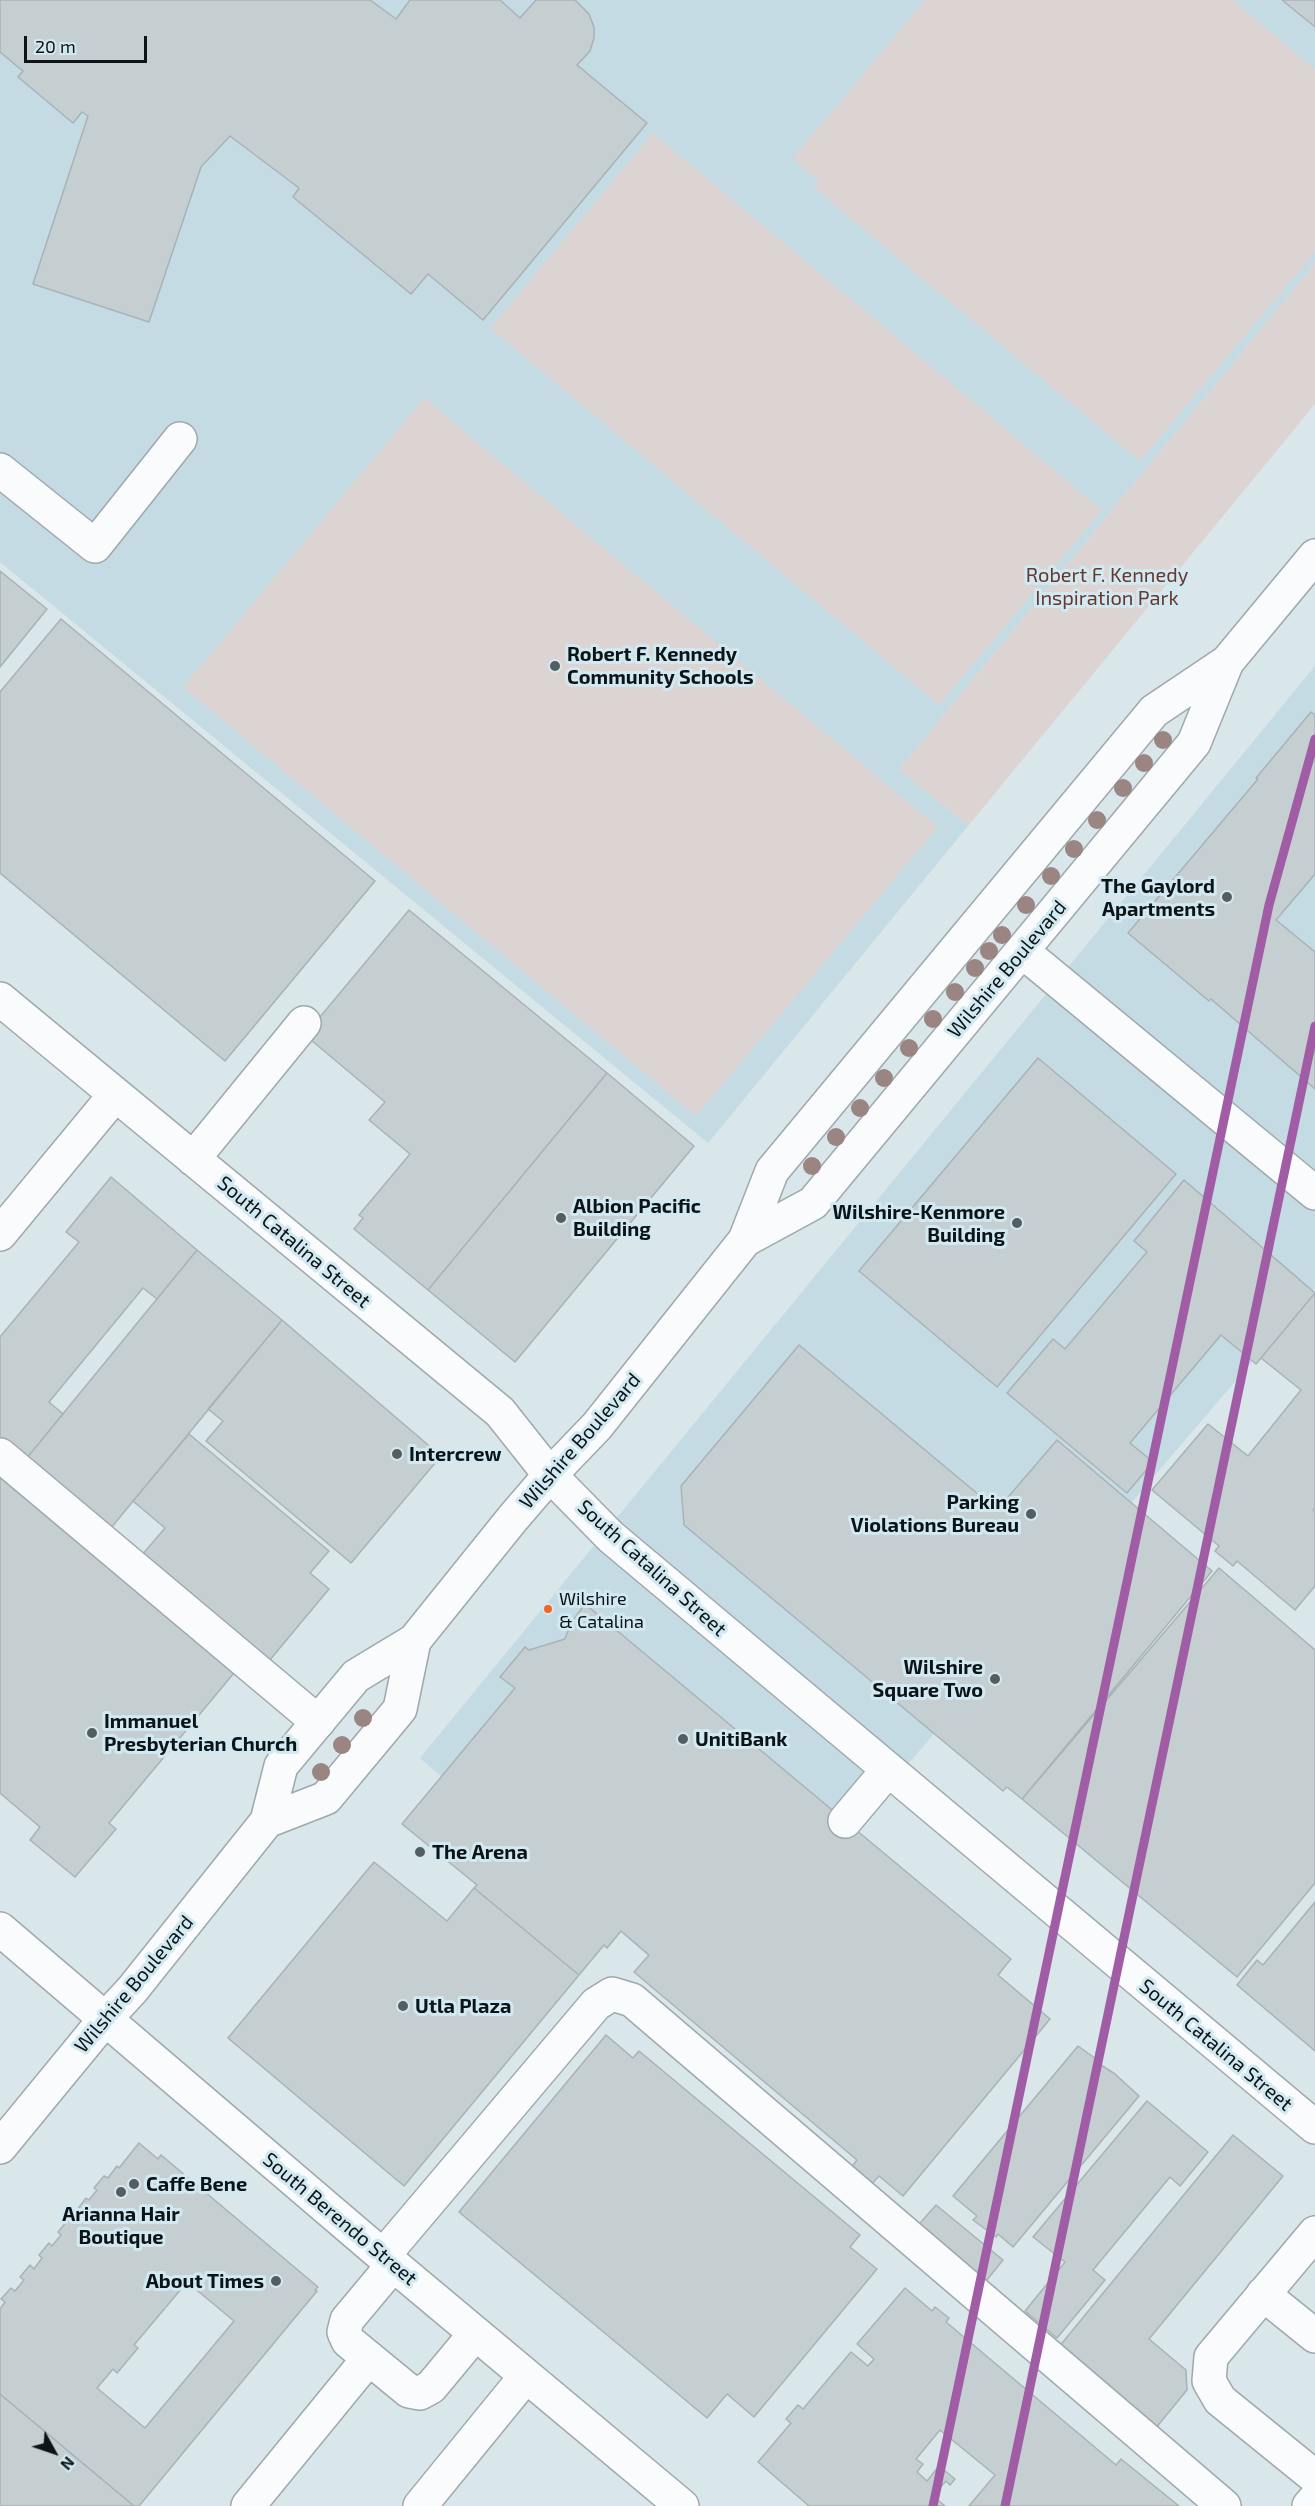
<!DOCTYPE html>
<html>
<head>
<meta charset="utf-8">
<style>
  body { margin:0 }
  #map { position:relative; width:1315px; height:2506px; overflow:hidden; background:#d9e6ea; font-family:"Exo 2",sans-serif }
  canvas { display:block }
  .north { position:absolute; left:24px; top:2422px; width:60px; height:60px; -webkit-text-stroke:4px #d2e9f1; paint-order:stroke; rotate:130deg; font-size:16px; font-weight:700; line-height:24px; text-align:center; color:#0c1417 }
  .north::after { content:''; display:block; margin:auto; width:21px; height:27px; background:#0c1417; clip-path:polygon(50% 0,100% 100%,50% 72%,0 100%) }
  .scale { position:absolute; left:24px; top:36px; width:123px; height:27px; box-sizing:border-box; border:3px solid #0c1417; border-top:0; padding-left:8px; font-size:18px; line-height:21px; white-space:nowrap; color:#0c1417; -webkit-text-stroke:4px #d2e9f1; paint-order:stroke }
</style>
</head>
<body>
<div id="map">
<canvas width="1315" height="2506"></canvas>
<div class="north">N</div>
<div class="scale">20 m</div>
</div>
<script>
const ctx = document.querySelector('canvas').getContext('2d');
ctx.lineJoin = 'round';
function fillPath(path, color) { ctx.fillStyle = color; ctx.fill(path, 'evenodd'); }
function stroke(path, color, width, dash) { ctx.strokeStyle = color; ctx.lineWidth = width; ctx.lineCap = dash ? 'butt' : 'round'; ctx.setLineDash(dash || []); ctx.stroke(path); }
function drawText(font, color, halo, rows, align = 'center') {
  ctx.font = font + ' "Exo 2",sans-serif'; ctx.lineWidth = 6; ctx.setLineDash([]); ctx.textBaseline = 'middle'; ctx.strokeStyle = halo; ctx.fillStyle = color; for (const [text, x, y, turn = 0] of rows) {
    ctx.save(); ctx.translate(x, y); ctx.rotate((+turn || 0) * Math.PI / 180); ctx.textAlign = isNaN(turn) ? turn : align; if (halo) ctx.strokeText(text, 0, 0); ctx.fillText(text, 0, 0); ctx.restore();
  }
}
fillPath(new Path2D(`
  M0,0H1281L1315,28V263L899,769L968,826L708,1143L0,562Z
  M1315,666V1288L703,2004L420,1758Z`), '#c4dbe3');
fillPath(new Path2D(`
  M925,0H1233L1315,69V252L1140,461L814,188L819,182L792,159Z
  M653,133L1102,510L939,705L490,328Z
  M1315,263V404L968,826L899,769Z
  M424,398L938,827L696,1116L183,687Z`), '#dbd4d2');
const building = new Path2D(`
  M0,0H370L396,19L410,0H500L520,18L536,0H575L589,14L594,27V38L590,51L577,65L647,123L483,320L428,274L411,294L293,197L299,188L230,136L201,167L149,322L33,284L88,116L82,112L73,123L18,77L23,71L0,52Z
  M1282,0H1315V27Z
  M0,571L47,609L0,667Z
  M61,619L375,881L225,1061L0,873V692Z
  M1311,712L1315,715V874L1276,920L1315,952V1089L1211,999L1209,1001L1128,933L1258,779L1256,778Z
  M409,910L607,1073L428,1290L354,1229L363,1218L359,1215L410,1154L369,1120L385,1102L305,1035Z
  M1038,1058L1176,1174L997,1387L859,1271Z
  M607,1073L694,1146L515,1362L428,1290Z
  M111,1177L197,1250L157,1299L143,1288L49,1402L63,1414L26,1459L0,1437V1337L79,1242L66,1232Z
  M1184,1180L1315,1293L1256,1364L1221,1335L1130,1443L1153,1462L1127,1493L1007,1393L1053,1339L1065,1349L1147,1252L1134,1241Z
  M197,1250L282,1320L111,1528L26,1459Z
  M1315,1293V1508L1313,1510L1315,1512V1586L1295,1610L1237,1561L1233,1566L1215,1551L1219,1546L1152,1490L1208,1424L1248,1456L1301,1390L1261,1358Z
  M282,1320L441,1456L351,1563L206,1441L223,1421L208,1409Z
  M799,1345L997,1510L1057,1440L1212,1571L1022,1799L1007,1787L1003,1791L684,1525L681,1486Z
  M189,1434L329,1551L310,1573L329,1589L269,1661L142,1555L165,1528L133,1501Z
  M0,1476L234,1673L109,1823L116,1829L75,1877L30,1840L40,1827L0,1793Z
  M1219,1568L1315,1650V1883L1237,1977L1022,1799Z
  M585,1604L1011,1959L998,1975L1050,2019L903,2196L879,2176L870,2186L850,2169L857,2160L634,1972L649,1955L621,1931L607,1948L604,1945L579,1975L474,1888L477,1885L402,1824L515,1688L500,1677L525,1647L529,1650L565,1639L571,1623Z
  M374,1862L447,1921L474,1888L579,1975L404,2186L228,2038Z
  M1315,1902V2051L1237,1985L1257,1960L1263,1965Z
  M606,2035L633,2058L639,2051L860,2235L850,2247L877,2269L754,2417L727,2394L707,2418L459,2212Z
  M1078,2046L1099,2061L1098,2063L1115,2074L1139,2096L1013,2247L998,2234L996,2237L973,2220L977,2216L953,2196Z
  M1147,2101L1208,2152L1180,2186L1170,2177L1093,2270L1105,2280L1057,2338L1025,2311L1065,2262L1033,2237Z
  M1233,2135L1283,2176L1149,2339L1186,2370L1187,2390L1155,2429L1058,2348Z
  M139,2143L158,2159L161,2155L318,2287L315,2290L317,2291L139,2506H134L0,2394V2309L5,2302L1,2299L11,2288L15,2291L24,2280L20,2277L30,2265L34,2269L42,2258L39,2255L49,2243L52,2246L61,2235L58,2232L68,2220L71,2223L80,2212L77,2210L86,2198L89,2200L97,2190L94,2188L104,2176L108,2178L117,2166L119,2168ZM187,2282L234,2321L145,2428L97,2388L113,2369L117,2373L138,2348L134,2345Z
  M936,2205L1003,2260L982,2286L914,2230Z
  M905,2288L932,2311L935,2307L949,2318L946,2322L1116,2465L1121,2459L1179,2506H969L995,2475L940,2430L916,2459L923,2464L917,2472L927,2481L939,2466L955,2479L950,2485L946,2481L933,2496L945,2506H809L758,2462L791,2423L786,2419L798,2405L803,2409L851,2352L868,2366L874,2359L857,2344Z
  M0,2394L134,2506H0Z`);
fillPath(building, '#c5cfd2');
stroke(building, '#a9b2b6', 1.5);
const minor = new Path2D(`
  M0,470L95,546L180,439
  M1022,951L1315,1193
  M0,999L500,1412L550,1475L611,1537L1315,2127
  M193,1159L304,1023
  M0,1234L115,1095
  M0,1455L318,1722
  M845,1821L888,1770
  M0,1929L383,2256L682,2506
  M1315,2233L1211,2357L1209,2381L1220,2400L1315,2477
  M383,2256L596,2004L612,1994L632,2000L1224,2506
  M393,2265L347,2320L344,2332L348,2341L409,2391L420,2393L431,2387L475,2334
  M1263,2294L1315,2336
  M248,2506L369,2358
  M420,2506L526,2376`);
const major = new Path2D(`
  M745,1240L813,1203L1194,743L1227,662
  M267,1821L326,1798L400,1709L414,1641
  M0,2147L106,2018L132,1990L267,1821L281,1766L356,1676L414,1641L513,1518L550,1475L597,1426L745,1240L772,1171L1154,711L1227,662L1315,556
  M1309,2506L1315,2499`);
stroke(minor, '#9fa8ac', 36);
stroke(major, '#9fa8ac', 36);
stroke(minor, '#f9fbfc', 33);
stroke(major, '#f9fbfc', 33);
stroke(new Path2D(`
  M933,2506L1269,905L1315,739
  M1005,2506L1315,1026`), '#a05da5', 9);
ctx.fillStyle = '#9a8582';
for (const [x, y] of [
  [1163,740],
  [1144,763],
  [1123,788],
  [1097,820],
  [1074,849],
  [1051,876],
  [1026,905],
  [1002,935],
  [989,951],
  [975,968],
  [955,992],
  [933,1019],
  [909,1048],
  [884,1078],
  [860,1108],
  [836,1137],
  [812,1166],
  [363,1718],
  [342,1745],
  [321,1772]
]) { ctx.beginPath(); ctx.arc(x, y, 9, 0, 2 * Math.PI); ctx.fill(); }
for (const [x, y, r, color] of [
  [555,666,6,"#545e61"],
  [1227,897,6,"#545e61"],
  [561,1218,6,"#545e61"],
  [1017,1223,6,"#545e61"],
  [397,1454,6,"#545e61"],
  [1031,1514,6,"#545e61"],
  [548,1609,5,"#f26522"],
  [995,1679,6,"#545e61"],
  [92,1733,6,"#545e61"],
  [683,1739,6,"#545e61"],
  [420,1852,6,"#545e61"],
  [403,2006,6,"#545e61"],
  [134,2184,6,"#545e61"],
  [121,2192,6,"#545e61"],
  [276,2281,6,"#545e61"]
]) { const dot = new Path2D(); dot.arc(x, y, r, 0, 2 * Math.PI); ctx.fillStyle = color; ctx.fill(dot); stroke(dot, '#d2e9f1', 2); }
drawText('18px', '#0c1417', '#d2e9f1', [
  ["Wilshire",559,1599],
  ["& Catalina",559,1622]
], 'left');
drawText('20px', '#67362c', '#d2e9f1', [
  ["Robert F. Kennedy",1107,575],
  ["Inspiration Park",1107,598]
]);
drawText('bold 20px', '#0c1417', '#d2e9f1', [
  ["Robert F. Kennedy",567,654],
  ["Community Schools",567,677],
  ["The Gaylord",1215,886,"right"],
  ["Apartments",1215,909,"right"],
  ["Albion Pacific",573,1206],
  ["Building",573,1229],
  ["Wilshire-Kenmore",1005,1212,"right"],
  ["Building",1005,1235,"right"],
  ["Intercrew",409,1454],
  ["Parking",1019,1502,"right"],
  ["Violations Bureau",1019,1525,"right"],
  ["Wilshire",983,1667,"right"],
  ["Square Two",983,1690,"right"],
  ["Immanuel",104,1721],
  ["Presbyterian Church",104,1744],
  ["UnitiBank",695,1739],
  ["The Arena",432,1852],
  ["Utla Plaza",415,2006],
  ["Caffe Bene",146,2184],
  ["Arianna Hair",121,2214,"center"],
  ["Boutique",121,2237,"center"],
  ["About Times",264,2281,"right"]
], 'left');
drawText('20px', '#0c1417', '#d2e9f1', [
  ["Wilshire Boulevard",1007,969,-50],
  ["South Catalina Street",294,1242,40],
  ["Wilshire Boulevard",580,1441,-49],
  ["South Catalina Street",652,1568,42],
  ["Wilshire Boulevard",134,1984,-50],
  ["South Catalina Street",1216,2045,40],
  ["South Berendo Street",340,2219,40]
]);
</script>
</body>
</html>
